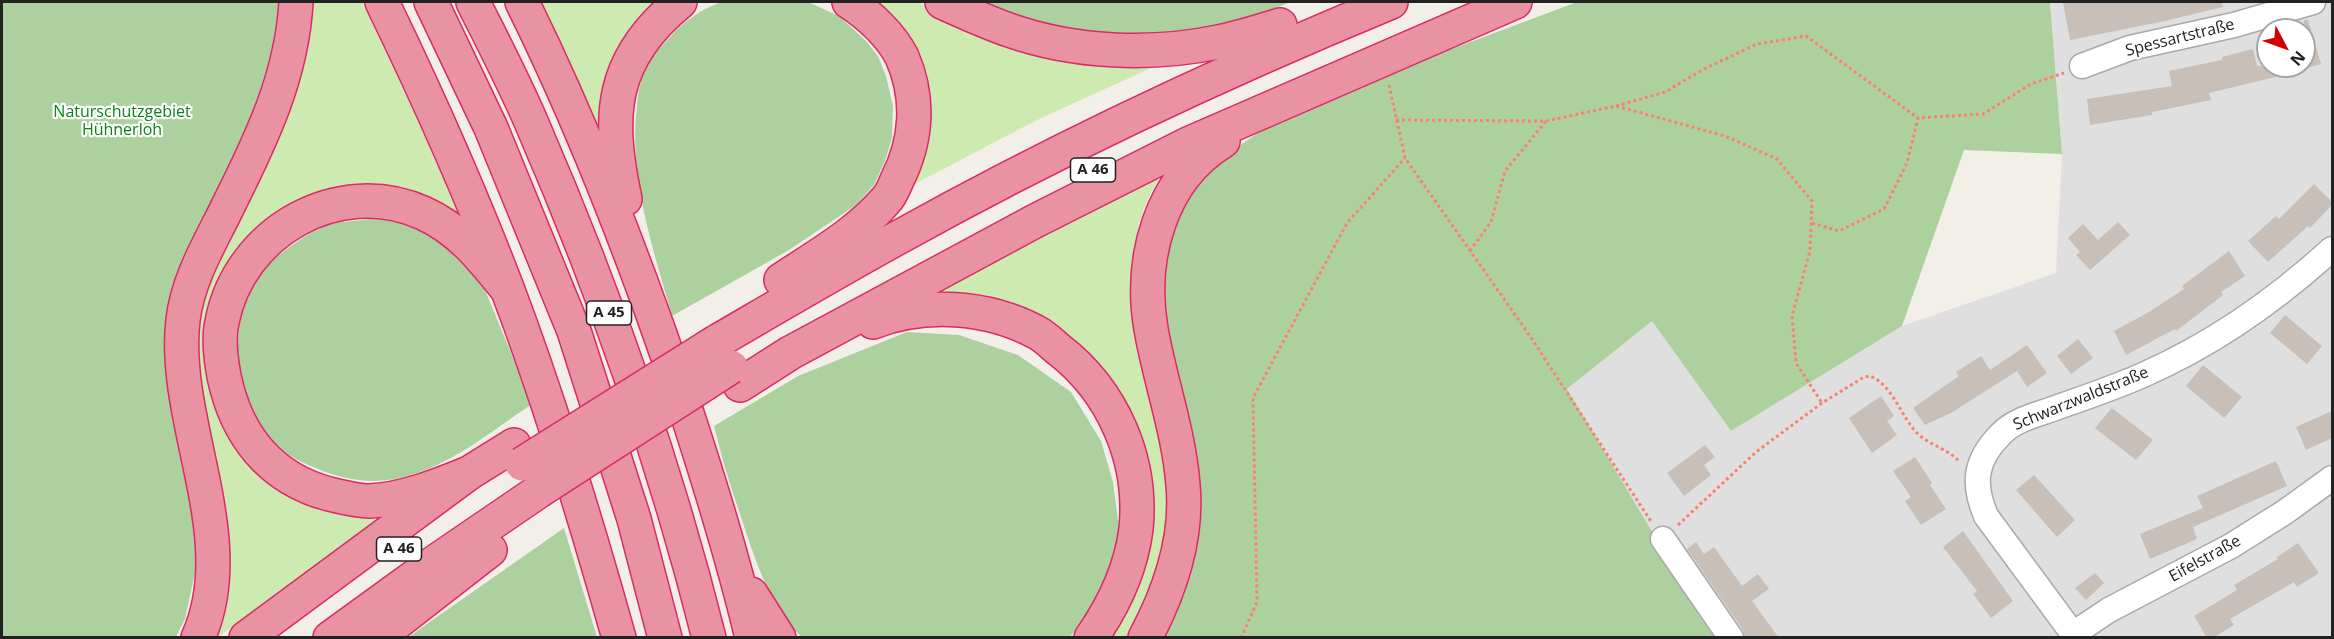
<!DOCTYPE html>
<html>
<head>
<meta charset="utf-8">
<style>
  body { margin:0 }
  #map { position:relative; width:2334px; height:639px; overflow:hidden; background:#f2efe9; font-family:"Open Sans",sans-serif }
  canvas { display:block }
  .frame { position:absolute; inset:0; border:3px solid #222; pointer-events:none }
  .north { position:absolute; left:2256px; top:18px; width:60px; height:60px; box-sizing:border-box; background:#fff; border:2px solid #a7a7a7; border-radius:50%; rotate:131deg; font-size:16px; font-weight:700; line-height:24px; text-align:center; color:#222 }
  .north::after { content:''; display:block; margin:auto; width:21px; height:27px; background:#d40000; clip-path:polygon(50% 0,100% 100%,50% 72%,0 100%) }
</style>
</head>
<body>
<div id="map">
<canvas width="2334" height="639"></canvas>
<div class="frame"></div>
<div class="north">N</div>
</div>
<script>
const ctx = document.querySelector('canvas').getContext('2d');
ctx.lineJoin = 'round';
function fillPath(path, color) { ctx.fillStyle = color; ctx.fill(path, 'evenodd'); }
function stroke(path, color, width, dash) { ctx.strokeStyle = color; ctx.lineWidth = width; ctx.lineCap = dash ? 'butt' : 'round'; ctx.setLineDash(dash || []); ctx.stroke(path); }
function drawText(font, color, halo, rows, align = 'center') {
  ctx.font = font + ' "Open Sans",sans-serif'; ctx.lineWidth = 4.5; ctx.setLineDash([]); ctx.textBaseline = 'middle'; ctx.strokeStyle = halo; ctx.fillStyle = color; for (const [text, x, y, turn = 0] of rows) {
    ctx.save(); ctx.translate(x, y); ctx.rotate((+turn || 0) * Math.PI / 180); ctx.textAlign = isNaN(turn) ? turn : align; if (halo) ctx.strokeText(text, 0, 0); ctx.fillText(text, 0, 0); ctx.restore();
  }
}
fillPath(new Path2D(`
  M2050,2H2332V637H1731L1657,540L1566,390L1652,320L1731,431L1902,326L2056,273L2062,154ZM2268,30H2304V66H2268Z`), '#e0dfdf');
fillPath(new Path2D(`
  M308,2H363L466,226L376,190L223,278L242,449L398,507L218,637L214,638L196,396V314Z
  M538,2H658L604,151Z
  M867,2H918L960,22L1173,58L1035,121L909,187L922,150Z
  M1166,168C1143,201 1135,228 1133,268L1169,484L1162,565L1141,616L1127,637H1102L1136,436L970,295L940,292L917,293Z`), '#cdebb0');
fillPath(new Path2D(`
  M2,2H281L272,51L243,144L191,248L197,563L185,619L176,637H2Z
  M722,2H808L839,16L865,40L878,56L886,76L893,106L892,138L885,161L874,185L856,205L789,250L672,316C653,247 628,178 637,105C638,94 640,81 645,70C650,58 661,47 670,37C684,21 701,9 722,2Z
  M971,2H1290L1239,24L1171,34L1132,35L1060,28L1018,19Z
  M1577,2H2050L2062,154L1964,150L1902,326L1731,431L1652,321L1567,389L1657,540L1721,637L1158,638L1178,597L1174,379L1160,275L1178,210L1212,165L1259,132L1369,80Z
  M368,219L396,221L427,234L458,255L483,285L532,404C493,430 453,464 407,476C376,485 347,481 318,469C297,461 276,450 263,431C229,383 227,305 271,262C285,249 313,229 332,224C344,221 357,221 368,219Z
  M907,332L959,335L1018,355L1071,392L1101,441L1113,482L1119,528L1118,560L1108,585L1070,637H801C768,603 755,559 740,514C730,485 721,456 714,426L798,376Z
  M564,528L597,637H409L414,633Z`), '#add19e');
fillPath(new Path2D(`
  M2072,2H2222L2223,7L2165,21L2070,40L2063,3Z
  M2304,20H2308L2321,64L2304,69Z
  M2253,49L2257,66H2296V72L2209,93L2211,100L2152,112V115L2090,125L2087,99L2172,86L2169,71L2222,60V57Z
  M2314,184L2332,202V205L2310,228L2308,226L2268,262L2248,241L2276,216L2279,219Z
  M2118,222L2130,235L2090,270L2076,255L2080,252L2068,238L2083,224L2098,240Z
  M2229,251L2245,276L2221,292L2223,295L2176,331L2175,329L2126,355L2114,331L2149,312L2184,289L2182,286Z
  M2285,315L2322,346L2307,364L2270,333Z
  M2078,339L2093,358L2071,374L2057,356Z
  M2027,345L2047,373L2027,387L2017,371L1951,413L1925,425L1913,408L1959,376L1956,372L1981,356L1990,370Z
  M2203,365L2242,397L2224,418L2186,386Z
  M1881,396L1894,416L1887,421L1897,435L1872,453L1849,418Z
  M2112,408L2153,440L2136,460L2095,428Z
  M2332,411V438L2306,450L2296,427Z
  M1705,445L1715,457L1704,465L1711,475L1684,496L1667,473Z
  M1915,457L1932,483L1930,485L1946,509L1921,525L1905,501L1911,497L1893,471Z
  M2276,461L2287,486L2193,527L2197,539L2150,559L2140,534L2203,508L2197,496Z
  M2034,475L2075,520L2057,537L2016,490Z
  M1963,531L2013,601L1991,618L1973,594L1977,591L1943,547Z
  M1696,542L1704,554L1714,547L1742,586L1758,574L1769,589L1752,601L1779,638H1745L1743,630L1687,549Z
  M2298,543L2319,573L2297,587L2294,582L2230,619L2234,625L2213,638H2207L2194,616L2237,590L2234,585L2278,559L2277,557Z
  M2095,573L2104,583L2086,600L2075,588Z`), '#c7bfb8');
const minor = new Path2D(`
  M2082,66L2130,48L2234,25L2313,2
  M1663,539L1731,638
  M2073,634L2109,610L2231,546L2285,512L2332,478
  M2076,638L1986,516C1972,483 1975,460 2001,434C2015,419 2040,414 2058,407C2087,397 2116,387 2143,375C2212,345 2277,299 2332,249`);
const highway = new Path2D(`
  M382,2C427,95 470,191 507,288C550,402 586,520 619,638
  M431,2L491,128L574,331L634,519L665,638
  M473,2C493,42 514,82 532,124C604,290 665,462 709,638
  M522,2C584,127 634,257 679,389C706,471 732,553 752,638
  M942,2C964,12 986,22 1009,30C1074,53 1151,56 1218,42C1239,38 1260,31 1280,25
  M625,199C607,115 610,59 680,2
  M781,280C817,256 858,233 886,200C891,195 894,187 897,180C917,141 920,98 902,57C891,35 869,15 849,2
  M873,322C925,302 987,306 1036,332C1044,336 1051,343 1058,349C1113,391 1143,460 1136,529C1131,569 1114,605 1091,638
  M716,342C778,306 839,270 901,236C1059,148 1224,71 1391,2
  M740,385L790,353L1037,220L1188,144L1515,2
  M469,473C440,485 402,500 369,501C357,501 342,497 329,494C270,478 236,435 224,376C221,360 218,339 222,322C239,232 338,175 423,213C459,229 482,258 506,288
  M751,594L779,638
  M198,638C243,538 171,422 183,320C188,277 212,240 230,202C262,138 292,75 296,2
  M246,638L469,473L514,445
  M330,638L432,564L539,491
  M377,638L490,550
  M1145,638C1170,591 1188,538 1183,485C1179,432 1160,381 1151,329C1139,259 1160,179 1223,141`);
stroke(minor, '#a9a9a9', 27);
stroke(highway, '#dc2a67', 36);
stroke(new Path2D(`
  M1389,85L1405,158L1530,336L1652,523
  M1616,106L1665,92L1704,69L1757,44L1806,36L1918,118
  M1396,120L1546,121L1616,106L1725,136L1777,159L1812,201L1810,251L1792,316L1796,363L1822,403
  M1812,223L1839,231L1884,209L1907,163L1918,118L1983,114L2031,84L2064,73
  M1470,251L1491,222L1505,171L1546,121
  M1678,525L1756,452L1822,403L1864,377L1870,376C1893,385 1901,417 1917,433C1929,445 1948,449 1960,462
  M1241,638L1257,602L1253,398L1347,223L1405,158`), '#fa8072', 3, [3, 3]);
stroke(minor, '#fff', 24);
stroke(highway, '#e892a2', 33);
const highwayBridge = new Path2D(`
  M522,464L716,342
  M539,491L731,367`);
stroke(highwayBridge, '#dc2a67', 36, []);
stroke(highwayBridge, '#e892a2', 33);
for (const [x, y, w] of [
  [1093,170,45],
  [609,313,45],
  [399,549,45]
]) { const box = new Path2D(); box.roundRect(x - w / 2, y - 12, w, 24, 4.5); ctx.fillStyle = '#fff'; ctx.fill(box); stroke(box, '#222', 1.5); }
drawText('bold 15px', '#222', null, [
  ["A 46",1093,170],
  ["A 45",609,313],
  ["A 46",399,549]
]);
drawText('16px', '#222', '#fff', [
  ["Spessartstraße",2180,38,-14],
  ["Schwarzwaldstraße",2081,399,-22],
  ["Eifelstraße",2205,559,-29]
]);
drawText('16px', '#0c8416', '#fff', [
  ["Naturschutzgebiet",122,112],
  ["Hühnerloh",122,130]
]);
</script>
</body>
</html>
